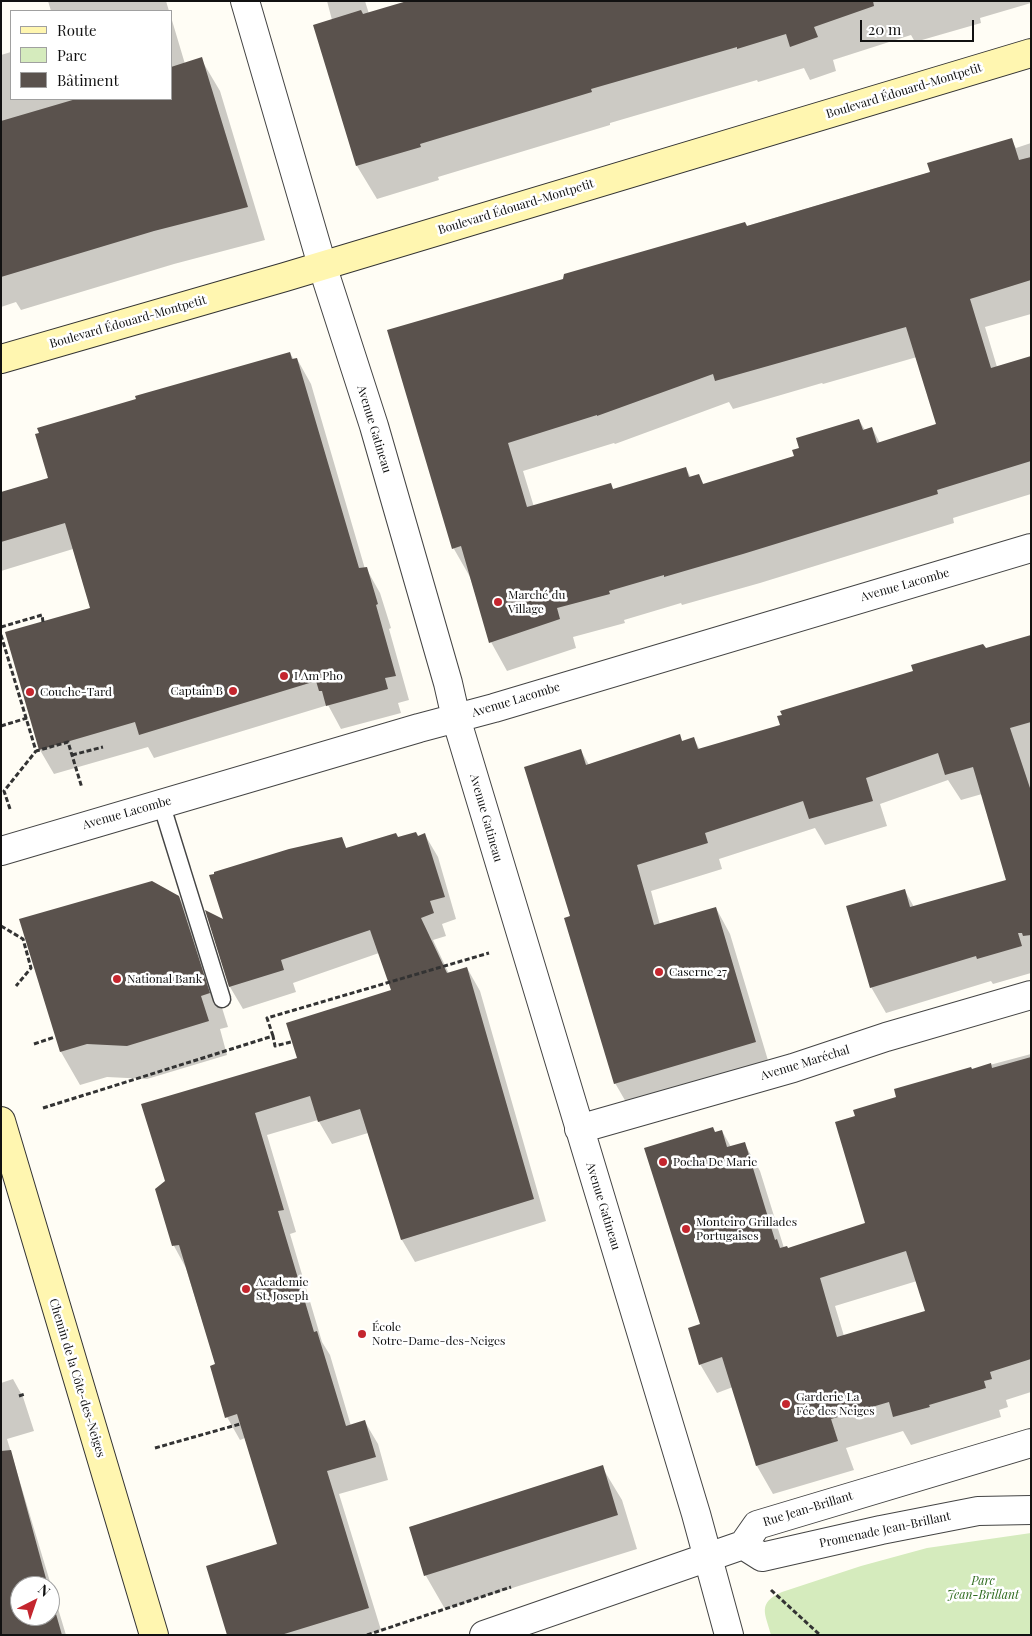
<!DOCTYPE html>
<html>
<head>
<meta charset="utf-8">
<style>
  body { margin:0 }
  #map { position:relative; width:1032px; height:1636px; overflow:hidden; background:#fffdf5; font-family:"Playfair Display",serif }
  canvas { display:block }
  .frame { position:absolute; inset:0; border:2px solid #111; pointer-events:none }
  .legend { position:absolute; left:10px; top:10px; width:162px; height:90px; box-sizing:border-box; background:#fff; border:1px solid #a0a0a0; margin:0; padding:6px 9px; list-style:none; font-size:15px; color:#111 }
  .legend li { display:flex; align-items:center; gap:10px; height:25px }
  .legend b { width:25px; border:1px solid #a0a0a0 }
  .north { position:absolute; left:10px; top:1576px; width:50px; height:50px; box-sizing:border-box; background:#fff; border:1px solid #a0a0a0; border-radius:50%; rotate:41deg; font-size:14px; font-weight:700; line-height:20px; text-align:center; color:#111 }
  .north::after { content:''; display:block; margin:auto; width:18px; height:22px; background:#c4262e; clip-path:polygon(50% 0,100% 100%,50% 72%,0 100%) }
  .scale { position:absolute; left:860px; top:20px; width:114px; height:22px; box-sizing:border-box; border:2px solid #111; border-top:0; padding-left:6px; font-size:15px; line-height:18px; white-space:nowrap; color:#111; -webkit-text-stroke:4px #fff; paint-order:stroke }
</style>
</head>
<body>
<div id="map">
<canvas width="1032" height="1636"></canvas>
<div class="frame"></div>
<ul class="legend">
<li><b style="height:6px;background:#fff6b0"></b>Route</li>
<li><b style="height:14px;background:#d5ebbd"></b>Parc</li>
<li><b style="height:14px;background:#5a524d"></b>Bâtiment</li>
</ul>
<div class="north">N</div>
<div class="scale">20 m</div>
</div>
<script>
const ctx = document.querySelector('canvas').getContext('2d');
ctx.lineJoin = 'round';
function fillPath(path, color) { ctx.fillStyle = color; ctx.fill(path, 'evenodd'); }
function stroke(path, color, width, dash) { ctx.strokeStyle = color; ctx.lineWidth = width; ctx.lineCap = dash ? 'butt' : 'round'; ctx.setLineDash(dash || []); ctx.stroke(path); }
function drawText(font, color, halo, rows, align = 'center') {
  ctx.font = font + ' "Playfair Display",serif'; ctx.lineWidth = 5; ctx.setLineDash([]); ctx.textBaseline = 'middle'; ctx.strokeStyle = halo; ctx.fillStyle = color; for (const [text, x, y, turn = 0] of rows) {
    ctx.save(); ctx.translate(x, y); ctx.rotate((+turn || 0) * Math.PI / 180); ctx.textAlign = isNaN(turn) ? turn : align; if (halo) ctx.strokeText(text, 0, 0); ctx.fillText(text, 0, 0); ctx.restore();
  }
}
fillPath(new Path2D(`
  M1031,1533V1635H771C765,1613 757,1603 782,1592L861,1566L927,1548Z`), '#d5ebbd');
fillPath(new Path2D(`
  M48,1H166L169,11H51Z
  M327,1H365L369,14L411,1H1031V3L980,18L981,23L915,42L911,35L833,60L836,71L810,80L804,68L758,82L757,80L610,123V125L438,177L439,180L377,199L357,166L314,25L332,20Z
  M171,17L185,64L201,59L220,91L265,240L174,264L21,310L16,302L1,307V55L11,52V99H171Z
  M1011,140L1016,148L1031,143V314L985,327L997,367L1031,358V494L953,518L954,523L760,583L682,605L681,603L624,620L625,623L573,637L576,648L507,671L491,642L470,577L454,549L389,331L931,172ZM917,357L938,425L880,443L872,428L865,430L859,420L795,457L704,485L699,475L691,478L686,468L613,491L534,507L523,471L614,443L615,444L729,402L733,409L822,383L823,384Z
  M290,353L294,360L297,359L311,384L365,569L366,568L380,593L391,628L389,629L409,700L398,703L401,713L341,729L328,705L154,758L148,747L54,774L40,750L91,609L73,549L1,571V494L50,479Z
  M1031,636V973L993,984L991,981L886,1013L871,987L905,891L914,907L1008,881L982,794L961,800L948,780L880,804L887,826L825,845L815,828L719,859L722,869L651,891L660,925L716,908L730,934L770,1067L630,1109L615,1083L571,916L581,751L589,765L679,736L683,742L694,739L700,750L782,726L985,649Z
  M425,835L438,857L456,919L442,924L446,936L433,940L449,974L467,968L480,991L546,1221L415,1262L402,1240L368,1133L332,1144L318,1120L267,1135L296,1232L290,1234L322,1342L330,1355L351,1426L365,1422L378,1444L388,1480L339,1494L381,1630L367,1635H228L278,1545L245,1438L240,1440L227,1417L216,1365L186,1268L174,1246L157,1189L298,1059L393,991L379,953L293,983L296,992L243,1009L230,987L225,922L342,839L347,849L398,838L418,837Z
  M179,897L198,931L228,1027L220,1029L227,1055L147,1079L107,1077L80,1085L61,1052L21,920Z
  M1031,1054V1392L1006,1400L1008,1407L999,1410L1001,1417L911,1445L903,1431L846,1448L854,1470L773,1494L757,1466L733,1387L717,1393L700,1364L701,1325L715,1133L722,1131L731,1147L744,1143L760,1171L784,1248L788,1249L866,1224L856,1117L898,1098L971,1070ZM917,1281L927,1312L844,1336L835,1306Z
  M13,1379L23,1397L34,1431L7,1439L66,1635H1V1383ZM20,1586H50V1616H20Z
  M602,1467L622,1500L637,1549L445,1609L426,1576L410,1527Z`), '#0003');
fillPath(new Path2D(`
  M407,1H873L874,6L814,27L818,37L790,47L786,34L737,49V47L591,89L592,92L420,144L421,147L356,166L313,25L361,10L363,14Z
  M202,57L248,207L154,231L1,277V121L76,99H171V67Z
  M1012,138L1019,160L1031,157V280L970,299L991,368L1031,356V461L937,490L938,494L743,554L664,577V575L609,591L610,594L557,608L560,619L489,643L461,546L452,549L387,330L563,279L564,274L745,222L747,226L930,172L927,163ZM906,327L936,424L877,443L872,427L863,430L859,419L796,438L799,448L792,450L794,456L703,484L699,474L689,477L686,467L613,489L611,483L527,507L508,443L597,415V416L713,374L715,381Z
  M290,352L292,359L297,358L359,568L367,567L378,604L376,605L396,676L385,678L388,689L326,706L322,691H319L316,681L139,735L135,722L39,750L5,632L90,608L65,523L1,542V492L48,478L35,434L39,433L37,428L136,399L135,396Z
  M1031,635V722L1010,728L1031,791V935L1023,936L1022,933H1018L1022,946L977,959L976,956L870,988L846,906L905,889L910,907L1006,880L973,767L945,775L938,753L866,778L873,801L809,819L803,801L705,833L708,843L637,865L654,925L716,907L756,1042L614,1084L564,918L570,916L524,767L581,749L586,765L680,734L682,741L694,737L698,749L780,725L777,716L782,715L780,711L913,671L911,665L983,644L986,648Z
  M416,832L418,836L425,833L445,897L430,901L434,913L421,918L447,973L467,967L534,1199L401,1240L360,1109L318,1122L310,1096L255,1113L284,1210L278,1211L314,1332L317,1331L346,1426L365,1420L376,1457L327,1471L369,1608L281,1635H227L206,1566L277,1544L237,1414L225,1418L210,1366L215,1364L179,1245L172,1246L155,1189L165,1181L141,1104L297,1058L286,1023L391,990L370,930L281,960L284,970L229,987L205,910L223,919L209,875L214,874V872L289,849L342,837L346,848L396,833L398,837Z
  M152,881L179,896L210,993L201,996L209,1021L127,1046L87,1044L60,1052L19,919Z
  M1031,1057V1359L990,1372L992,1379L984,1381L986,1388L929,1405L930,1407L893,1417L889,1402L831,1419L838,1441L756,1466L722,1357L699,1365L688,1328L700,1324L644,1148L713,1127L715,1132L722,1130L727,1147L745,1142L775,1240L777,1239L780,1248L787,1246L788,1248L865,1223L835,1122L855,1116L853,1110L896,1097L894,1089L971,1067L972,1069L991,1063L992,1068ZM906,1251L925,1311L837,1337L820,1278Z
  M11,1450L48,1586H20V1616H50V1593L62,1635H1V1451Z
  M603,1465L618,1515L424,1576L409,1527Z`), '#5a524d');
const lane = new Path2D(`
  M161,803L222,999`);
const street = new Path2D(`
  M245,1L322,265L374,426L448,683L456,718L696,1514L729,1635
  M1,851L419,728L494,708L1031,548
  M579,1129L793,1068L886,1037L1031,995
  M743,1545L762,1557L881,1530L978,1511L1031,1510
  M484,1635L743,1545L757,1525L1031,1443`);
const secondary = new Path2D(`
  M1,359L285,277L1031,53
  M1,1121L154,1635`);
stroke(lane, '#444', 19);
stroke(street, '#444', 30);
stroke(secondary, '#333', 30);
stroke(new Path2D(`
  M1,627L42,615L43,622
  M1,635L36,751L68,742L82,788
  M1,726L27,718
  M72,755L103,747
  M10,809L4,791L36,751
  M1,926L23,939L31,968L16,986
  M273,1036L267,1018L489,953
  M34,1044L55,1037
  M43,1108L273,1036L275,1046L291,1042
  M19,1396L25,1394
  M155,1448L240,1424
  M771,1590L820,1635
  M367,1635L511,1587`), '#333', 3, [5, 2.5]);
stroke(lane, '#fff', 16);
stroke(street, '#fff', 28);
stroke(secondary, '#fff6b0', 28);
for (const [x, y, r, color] of [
  [498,602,5,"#c4262e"],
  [284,676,5,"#c4262e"],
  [233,691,5,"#c4262e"],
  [30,692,5,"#c4262e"],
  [659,972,5,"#c4262e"],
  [117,979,5,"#c4262e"],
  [663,1162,5,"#c4262e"],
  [686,1229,5,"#c4262e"],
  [246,1289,5,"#c4262e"],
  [362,1334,5,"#c4262e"],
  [786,1404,5,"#c4262e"]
]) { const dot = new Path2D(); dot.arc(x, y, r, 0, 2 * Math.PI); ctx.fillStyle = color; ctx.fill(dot); stroke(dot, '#fff', 2); }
drawText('12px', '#111', '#fff', [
  ["Boulevard Édouard-Montpetit",904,91,-17],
  ["Boulevard Édouard-Montpetit",516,207,-17],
  ["Boulevard Édouard-Montpetit",128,322,-16],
  ["Avenue Gatineau",374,429,73],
  ["Avenue Lacombe",905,585,-16],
  ["Avenue Lacombe",516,700,-17],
  ["Avenue Lacombe",127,813,-16],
  ["Avenue Gatineau",486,818,74],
  ["Avenue Maréchal",805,1063,-17],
  ["Avenue Gatineau",603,1206,73],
  ["Chemin de la Côte-des-Neiges",77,1378,73],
  ["Rue Jean-Brillant",808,1509,-17],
  ["Promenade Jean-Brillant",885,1530,-12]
]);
drawText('12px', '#111', '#fff', [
  ["Marché du",508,595],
  ["Village",508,609],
  ["I Am Pho",294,676],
  ["Captain B",223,691,"right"],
  ["Couche-Tard",40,692],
  ["Caserne 27",669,972],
  ["National Bank",127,979],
  ["Pocha De Marie",673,1162],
  ["Monteiro Grillades",696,1222],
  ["Portugaises",696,1236],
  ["Academie",256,1282],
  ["St. Joseph",256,1296],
  ["École",372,1327],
  ["Notre-Dame-des-Neiges",372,1341],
  ["Garderie La",796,1397],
  ["Fée des Neiges",796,1411]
], 'left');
drawText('italic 12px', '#2f6b1f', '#fff', [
  ["Parc",983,1581],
  ["Jean-Brillant",983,1595]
]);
</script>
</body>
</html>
